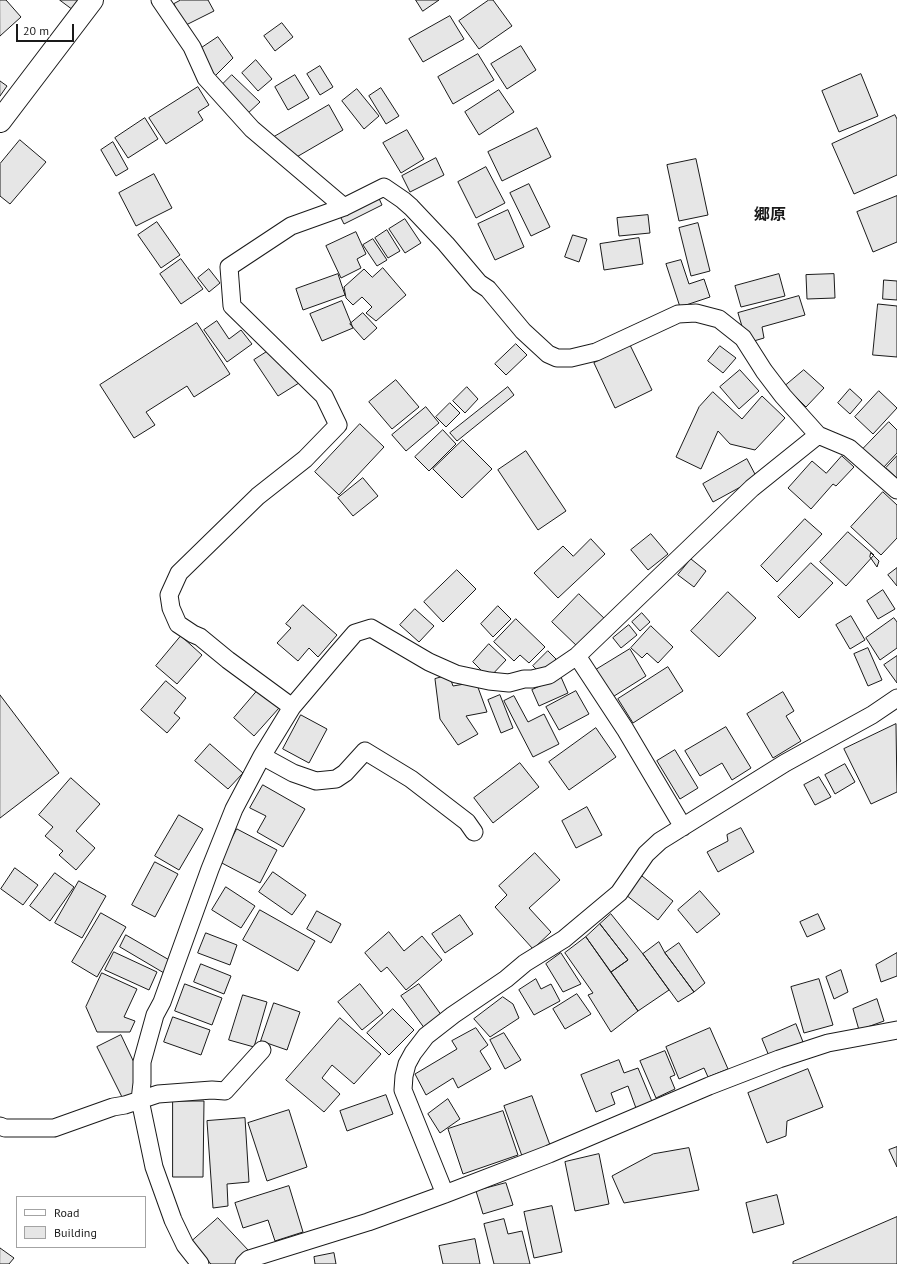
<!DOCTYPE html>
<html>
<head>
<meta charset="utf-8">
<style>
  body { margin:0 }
  #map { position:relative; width:897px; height:1264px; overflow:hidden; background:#fff; font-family:"PT Sans",sans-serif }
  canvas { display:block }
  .legend { position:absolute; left:16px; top:1196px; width:130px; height:52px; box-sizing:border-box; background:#fff; border:1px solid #a3a3a3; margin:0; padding:5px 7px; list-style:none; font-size:12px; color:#1a1a1a }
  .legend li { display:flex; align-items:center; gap:8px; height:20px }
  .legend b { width:20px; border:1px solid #a3a3a3 }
  .scale { position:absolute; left:16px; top:24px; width:58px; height:18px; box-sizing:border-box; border:2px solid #1a1a1a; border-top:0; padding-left:5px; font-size:12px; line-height:14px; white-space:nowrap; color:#1a1a1a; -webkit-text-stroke:3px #fff; paint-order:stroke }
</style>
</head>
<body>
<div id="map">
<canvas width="897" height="1264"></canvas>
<ul class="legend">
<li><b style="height:5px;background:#fff"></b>Road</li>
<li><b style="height:11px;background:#e6e6e6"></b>Building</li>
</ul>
<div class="scale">20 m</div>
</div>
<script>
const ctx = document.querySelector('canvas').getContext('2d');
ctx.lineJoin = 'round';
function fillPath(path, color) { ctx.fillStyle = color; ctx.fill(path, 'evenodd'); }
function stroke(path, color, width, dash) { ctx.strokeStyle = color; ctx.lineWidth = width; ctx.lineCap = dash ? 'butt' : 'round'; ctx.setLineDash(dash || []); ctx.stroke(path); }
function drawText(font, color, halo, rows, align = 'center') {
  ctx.font = font + ' "PT Sans","Noto Sans JP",sans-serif'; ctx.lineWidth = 3; ctx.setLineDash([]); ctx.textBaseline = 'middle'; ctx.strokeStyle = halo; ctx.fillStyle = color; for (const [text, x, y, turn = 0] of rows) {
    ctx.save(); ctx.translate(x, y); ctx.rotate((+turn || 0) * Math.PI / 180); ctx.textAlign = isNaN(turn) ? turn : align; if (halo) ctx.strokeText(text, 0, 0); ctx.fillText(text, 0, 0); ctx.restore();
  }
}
const building = new Path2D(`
  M0,0H6L21,17L0,36Z
  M60,0H84L75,11Z
  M181,0H208L214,11L184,26L174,4Z
  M416,0H439L423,11Z
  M489,0H493L512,26L479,49L459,21Z
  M450,16L464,39L423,62L409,39Z
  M282,23L293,37L275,51L264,36Z
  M218,37L233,58L213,78L197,51Z
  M521,46L536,70L507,89L491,64Z
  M478,54L494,80L453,104L438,77Z
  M256,60L272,79L258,91L242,73Z
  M320,66L333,87L320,95L307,74Z
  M861,74L878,116L839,132L822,91Z
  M232,75L260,102L246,115L219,88Z
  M295,75L309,98L288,110L275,87Z
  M0,81L7,86L0,96Z
  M198,87L209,105L198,112L203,120L166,144L149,118Z
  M381,88L399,116L386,124L369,96Z
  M357,89L379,116L364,129L342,101Z
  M499,90L514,112L479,135L465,112Z
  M329,105L343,130L288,162L274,137Z
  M895,115L897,119V175L854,194L832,144Z
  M145,118L158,139L128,158L115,138Z
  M537,128L551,157L502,181L488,152Z
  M407,130L424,159L401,173L383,143Z
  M20,140L46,162L10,204L0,196V164Z
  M113,142L128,169L116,176L101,150Z
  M436,158L444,175L410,192L402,176Z
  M696,159L708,215L679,221L667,165Z
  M486,167L505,203L476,218L458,182Z
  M154,174L172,208L136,226L119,193Z
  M529,184L550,227L531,236L510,193Z
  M377,194L382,205L344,224L339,214Z
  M897,196V242L873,252L857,212Z
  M508,210L524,247L495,260L478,224Z
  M648,215L650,233L619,236L617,218Z
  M405,219L421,243L405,253L389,229Z
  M157,222L180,255L161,268L138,235Z
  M698,223L710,271L691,276L679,228Z
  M387,230L400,251L388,258L375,238Z
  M356,232L366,254L357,259L361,268L341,278L326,246Z
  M573,235L587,239L579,262L565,257Z
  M639,238L643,264L604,270L600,244Z
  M373,239L387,260L377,266L363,245Z
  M181,259L203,289L181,304L160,274Z
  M681,260L689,284L704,279L710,297L680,307L666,264Z
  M383,268L406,295L376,321L366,313L372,307L362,297L353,305L346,298L344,287L364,269L372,277Z
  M209,269L220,283L209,292L198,278Z
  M338,274L345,295L303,310L296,289Z
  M779,274L785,296L741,307L735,286Z
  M834,274L835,298L807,299L806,275Z
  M884,280L897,281V300L883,299Z
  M799,296L805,315L762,327L764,338L747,343L738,313Z
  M342,301L353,328L322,341L310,314Z
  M878,304L897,306V357L873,355Z
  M363,313L377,328L364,340L350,324Z
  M217,321L229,339L241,330L252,344L227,362L204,330Z
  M197,323L230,374L194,397L187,386L146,412L155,425L134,438L100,385Z
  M516,344L527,355L506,375L495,364Z
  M630,345L652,390L615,408L594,363Z
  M276,346L299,383L278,396L254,360Z
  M720,346L736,358L723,373L708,361Z
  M740,370L759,391L739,409L720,387Z
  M804,370L824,388L806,407L785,386Z
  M396,380L419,407L392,429L369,402Z
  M467,387L478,399L465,413L453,401Z
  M508,387L514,395L457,441L450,433Z
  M850,389L862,400L850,414L838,403Z
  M879,391L897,408L873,434L855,417Z
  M713,392L742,419L762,396L785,418L755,450L730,444L718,431L701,469L676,457L699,407Z
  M450,403L460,413L446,427L436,417Z
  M426,407L439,423L406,451L392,435Z
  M889,422L897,430V453L883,468L863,449Z
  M360,424L384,447L339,495L315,472Z
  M443,430L456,444L429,471L415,457Z
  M463,440L492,469L462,498L433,469Z
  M526,451L566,511L538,530L498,470Z
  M842,456L854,467L836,486L833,484L811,509L788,488L812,461L826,473Z
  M897,456V478L886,468Z
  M747,459L757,478L713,502L703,484Z
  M363,478L378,496L353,516L338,498Z
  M883,492L897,505V538L881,555L851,527Z
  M805,519L822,534L777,582L761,566Z
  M848,532L874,555L846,586L820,562Z
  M651,534L668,554L648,570L631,550Z
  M591,539L605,554L558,598L534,573L563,546L573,556Z
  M871,553L879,561L877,567L870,557Z
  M691,559L706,571L694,587L678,575Z
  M811,563L833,583L799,618L778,597Z
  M897,568V586L888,575Z
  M457,570L476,589L443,622L424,602Z
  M883,590L895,609L878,619L867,601Z
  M728,592L756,618L719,657L691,631Z
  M579,594L607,621L580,649L552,622Z
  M303,605L337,635L318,657L309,648L298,661L277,643L291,628L286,624Z
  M498,606L511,619L493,637L481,624Z
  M415,609L434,626L419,642L400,625Z
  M642,613L650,622L640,631L632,622Z
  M851,616L865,640L850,649L836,625Z
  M894,618L897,622V648L880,660L866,638Z
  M516,619L545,647L529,663L520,655L514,661L494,642Z
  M629,625L637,635L621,648L613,638Z
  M651,626L673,647L658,663L647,653L642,658L631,648Z
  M181,636L202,655L177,684L156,666Z
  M489,644L506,660L489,678L473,662Z
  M868,648L882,680L868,686L854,654Z
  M630,649L646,676L611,698L594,671Z
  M548,651L556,659L541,674L533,666Z
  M897,656V683L884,665Z
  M668,667L683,691L633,723L618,699Z
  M449,675L453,686L476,682L487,712L466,716L478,734L458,745L440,719L435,679Z
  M561,677L568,693L539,706L532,690Z
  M166,681L186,698L174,713L180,718L167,733L141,710Z
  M258,690L279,708L254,736L234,718Z
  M576,691L589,714L559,730L546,707Z
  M783,692L794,711L786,716L801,741L773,758L747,714Z
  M0,695L59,773L0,818Z
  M500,695L513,728L501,733L488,700Z
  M514,696L528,722L544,714L559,744L533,757L504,701Z
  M301,715L327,729L309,763L283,749Z
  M896,724L897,792L871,804L844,749Z
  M726,727L751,768L732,780L722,763L700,776L685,751Z
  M596,728L616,757L569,790L549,762Z
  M210,744L243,773L228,789L195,761Z
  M675,750L698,788L680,799L657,761Z
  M520,763L539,787L493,823L474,798Z
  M845,764L855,782L835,794L825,775Z
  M819,777L831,797L815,805L804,785Z
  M71,778L100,804L76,831L95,848L76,870L59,855L63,851L45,836L53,827L39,815Z
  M263,785L305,809L283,847L257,832L266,816L250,808Z
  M587,807L602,835L576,848L562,821Z
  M179,815L203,829L179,870L155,856Z
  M741,828L754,852L718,872L707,852L728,841L727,835Z
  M237,829L277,850L260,883L220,862Z
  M535,853L560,880L529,908L551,932L533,949L495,907L507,895L499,886Z
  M155,862L178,874L155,917L132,905Z
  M15,868L38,885L23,905L1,889Z
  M273,872L306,895L292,915L259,892Z
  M55,873L74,887L50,921L30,906Z
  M642,876L673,901L658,920L626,895Z
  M79,881L106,896L82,938L55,923Z
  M226,887L255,906L241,928L212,910Z
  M700,891L720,914L697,933L678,910Z
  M260,910L315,941L298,971L243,940Z
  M317,911L341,924L331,943L307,929Z
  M101,913L126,927L97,977L72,962Z
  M611,914L643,954L669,990L638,1011L611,972L628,960L600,924Z
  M818,914L825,929L807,937L800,922Z
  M460,915L473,934L445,953L432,934Z
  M600,924L628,960L611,972L586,937Z
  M389,932L404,951L422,936L442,960L406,990L387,967L381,972L365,953Z
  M206,933L237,945L230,965L198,953Z
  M126,935L171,961L164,973L120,947Z
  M586,937L638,1011L611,1032L588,995L593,993L565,953Z
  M659,942L665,953L694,992L678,1002L643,954Z
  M679,943L705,983L694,992L665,953Z
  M114,952L157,972L149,990L105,970Z
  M561,953L581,984L563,992L546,964Z
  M897,953V976L881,982L876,965Z
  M201,964L231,976L224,994L194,982Z
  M841,970L848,992L834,999L826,977Z
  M102,973L137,989L124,1017L135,1021L130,1032H97L86,1007Z
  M536,979L541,989L551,984L560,1001L534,1015L519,990Z
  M819,979L833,1025L804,1033L791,987Z
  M185,984L222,998L212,1025L175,1011Z
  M360,984L383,1013L362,1030L338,1002Z
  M419,984L442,1016L425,1029L401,996Z
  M577,994L591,1014L565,1029L553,1009Z
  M243,995L267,1002L254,1047L229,1040Z
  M503,997L513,1004L519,1018L490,1037L474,1019Z
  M877,999L884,1021L859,1030L853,1009Z
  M274,1003L300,1012L287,1050L261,1041Z
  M393,1009L414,1030L389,1055L367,1033Z
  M173,1017L210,1030L201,1055L164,1042Z
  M340,1018L381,1054L354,1084L332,1065L322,1078L340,1094L324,1112L286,1080Z
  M796,1024L803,1042L769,1056L762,1039Z
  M476,1028L488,1045L480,1051L491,1069L458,1088L453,1078L426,1095L415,1074L457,1049L452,1041Z
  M710,1028L728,1069L708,1077L704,1068L679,1079L666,1047Z
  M504,1033L521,1060L505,1069L490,1040Z
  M121,1035L146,1088L123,1099L97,1047Z
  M665,1051L675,1075L670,1077L675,1089L656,1098L640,1061Z
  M619,1060L624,1073L638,1068L653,1104L637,1111L628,1086L611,1093L615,1104L596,1112L581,1075Z
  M808,1069L823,1107L787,1121L786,1136L767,1143L748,1093Z
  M386,1095L393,1114L347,1131L340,1111Z
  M532,1096L550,1145L522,1156L504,1106Z
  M448,1099L460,1119L440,1133L428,1114Z
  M173,1101H204L203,1177H173Z
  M289,1110L307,1167L267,1181L248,1123Z
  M503,1111L518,1155L463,1174L448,1129Z
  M245,1118L249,1182L227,1184L228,1206L213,1208L207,1121Z
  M897,1147V1167L889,1150Z
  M689,1148L699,1190L624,1203L612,1176L653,1154Z
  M599,1154L609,1204L575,1211L565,1162Z
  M506,1183L513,1205L483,1214L476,1191Z
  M289,1186L303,1232L275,1241L268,1220L243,1228L235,1203Z
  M777,1195L784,1224L753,1233L746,1203Z
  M552,1206L562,1252L534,1258L524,1212Z
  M897,1217V1264H793V1262Z
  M218,1218L249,1251L235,1264H211L191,1242Z
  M504,1219L508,1234L522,1231L530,1264H494L484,1224Z
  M475,1239L480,1264H443L439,1246Z
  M0,1248L14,1258L9,1264H0Z
  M334,1253L336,1264H315L314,1257Z`);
fillPath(building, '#e6e6e6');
stroke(building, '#1a1a1a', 1);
const minor = new Path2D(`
  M160,0L192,47L206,78L252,129L344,207
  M577,656L625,729L683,827
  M292,707L228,660L200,637L193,634L178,624L171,608L169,595L179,573L258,496L305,459L338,425L324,396L232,306L229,267L291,226L344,207L384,187L403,200L411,207L446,244L479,283L488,289L523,331L548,354L557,358H571L596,352L678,314L696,313L719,319L743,338L764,371L783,396L818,435L849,448L897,490
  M262,756L293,773L316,781L336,779L345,773L365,751L411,779L467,822L474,832
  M0,1126L5,1128H54L113,1107L125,1105L158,1094L212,1090L225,1091L262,1050
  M445,1194L403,1090L404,1076L407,1064L413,1053L426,1036L453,1015L506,979L525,963L564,939L619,893L646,854L660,841L785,763L872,715L897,698
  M200,1264L185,1245L173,1220L154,1167L140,1100L142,1083V1062L155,1015L162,1002L210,869L234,809L262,756L292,707L336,655L355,633L371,628L429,662L456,674L489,681L509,683L524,679H532L549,675L577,656L752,488L818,435
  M244,1264L249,1259L368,1222L445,1194L549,1154L709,1086L779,1059L828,1043L897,1030`);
const trunk = new Path2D(`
  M0,121L92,0`);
stroke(minor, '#1a1a1a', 19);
stroke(trunk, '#1a1a1a', 24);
stroke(minor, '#fff', 17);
stroke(trunk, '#fff', 22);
drawText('bold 16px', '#1a1a1a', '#fff', [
  ["郷原",770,215]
]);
</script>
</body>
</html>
